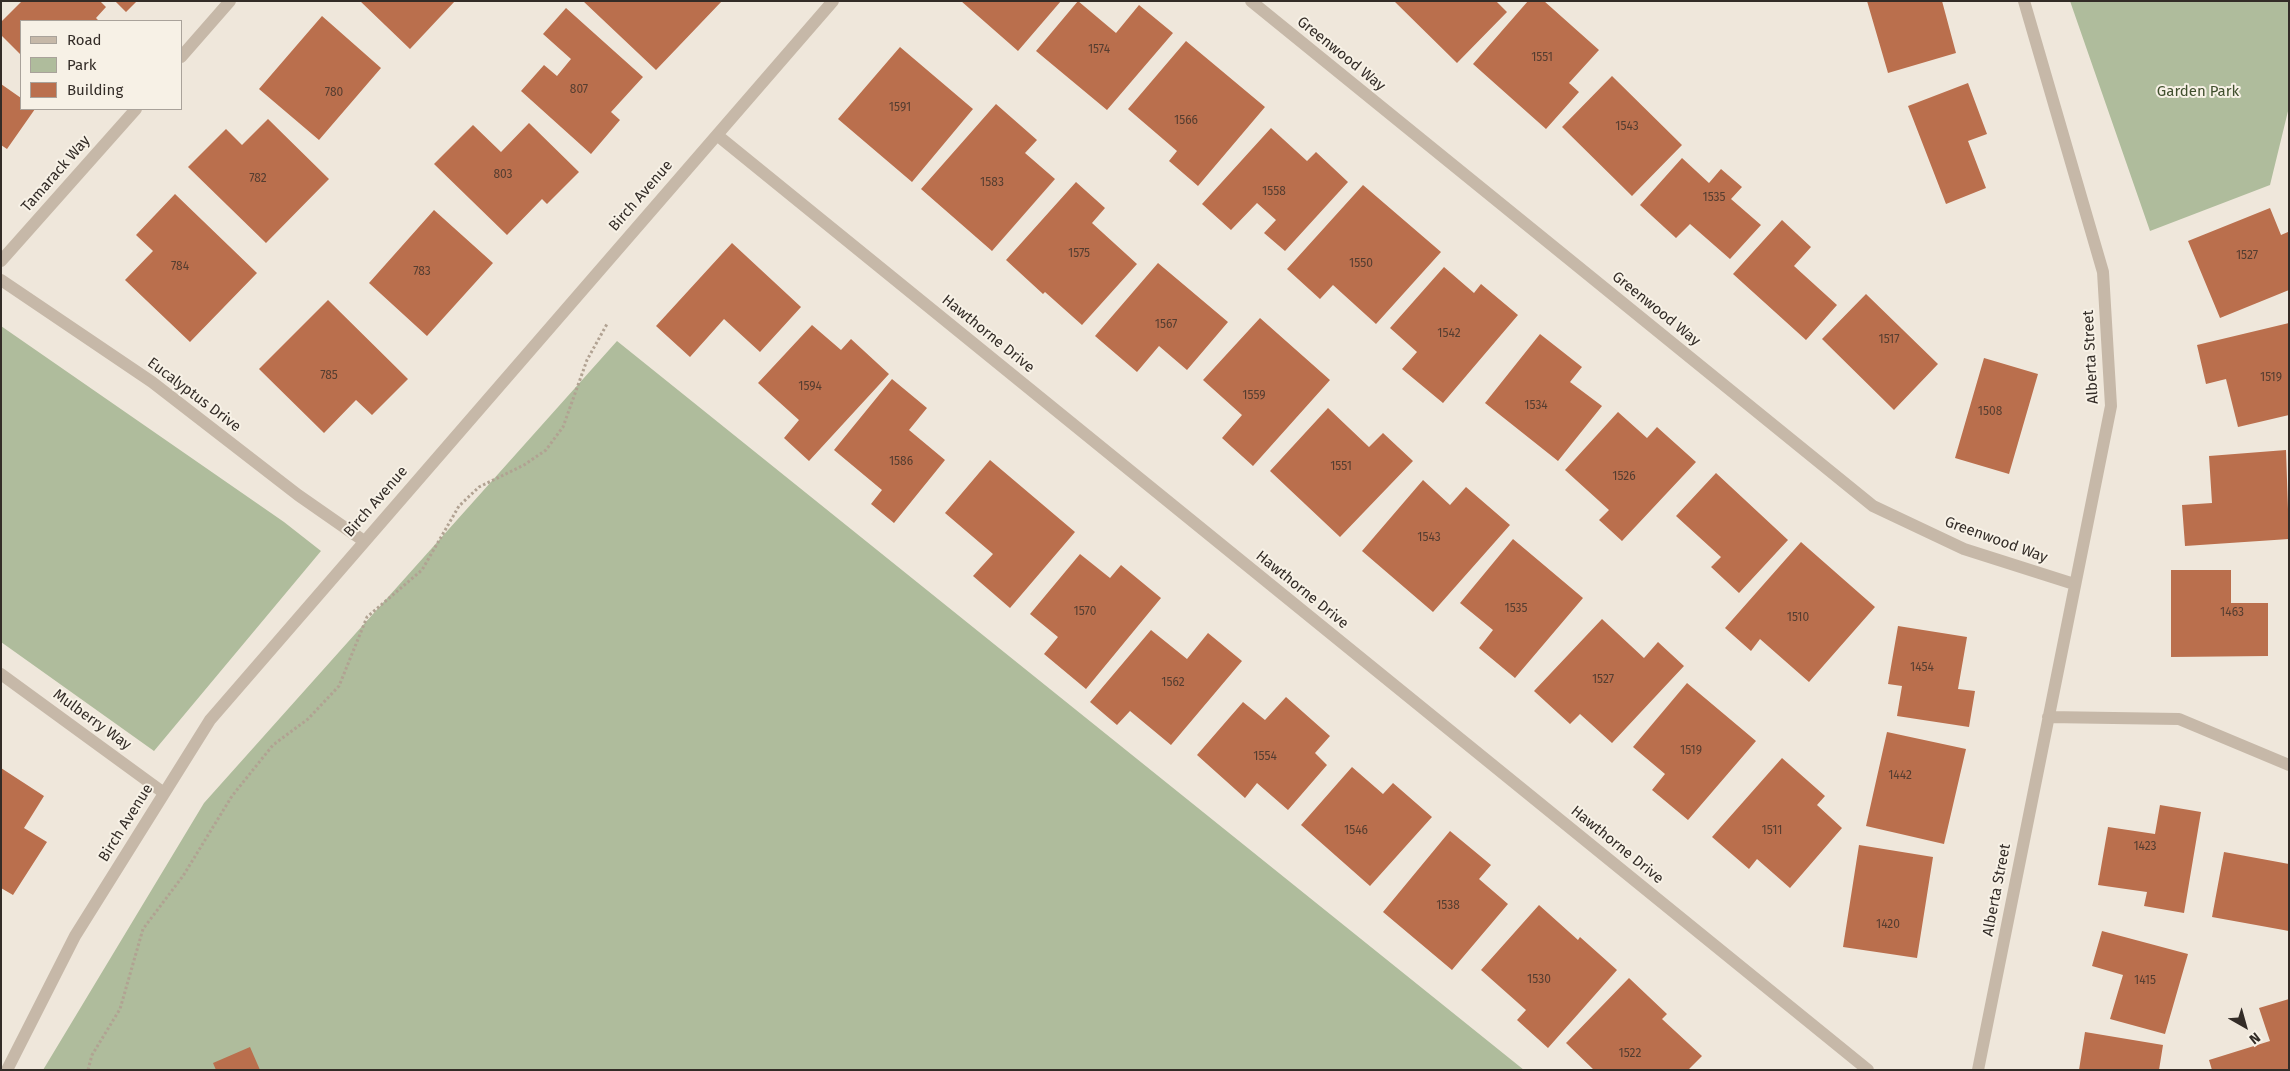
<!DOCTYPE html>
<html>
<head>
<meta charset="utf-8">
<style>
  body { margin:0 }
  #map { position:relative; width:2290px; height:1071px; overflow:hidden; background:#efe7db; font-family:"Fira Sans",sans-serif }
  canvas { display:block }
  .frame { position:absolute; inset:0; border:2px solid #332c27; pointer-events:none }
  .legend { position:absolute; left:20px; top:20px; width:162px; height:90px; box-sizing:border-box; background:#f7f1e6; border:1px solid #a9a29a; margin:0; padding:6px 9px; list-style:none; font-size:15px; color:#332c27 }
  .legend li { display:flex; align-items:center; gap:10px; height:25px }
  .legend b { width:25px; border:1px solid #a9a29a }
  .north { position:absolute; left:2220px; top:1001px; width:50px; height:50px; -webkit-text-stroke:4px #f7f1e6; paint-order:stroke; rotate:142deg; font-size:14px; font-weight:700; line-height:20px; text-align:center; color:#332c27 }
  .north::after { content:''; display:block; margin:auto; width:18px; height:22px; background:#332c27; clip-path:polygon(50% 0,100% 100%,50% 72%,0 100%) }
</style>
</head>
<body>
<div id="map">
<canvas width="2290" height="1071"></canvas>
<div class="frame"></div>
<ul class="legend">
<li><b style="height:6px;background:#c6b8a8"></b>Road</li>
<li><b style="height:14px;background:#afbc9c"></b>Park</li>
<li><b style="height:14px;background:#ba6f4d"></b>Building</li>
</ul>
<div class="north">N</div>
</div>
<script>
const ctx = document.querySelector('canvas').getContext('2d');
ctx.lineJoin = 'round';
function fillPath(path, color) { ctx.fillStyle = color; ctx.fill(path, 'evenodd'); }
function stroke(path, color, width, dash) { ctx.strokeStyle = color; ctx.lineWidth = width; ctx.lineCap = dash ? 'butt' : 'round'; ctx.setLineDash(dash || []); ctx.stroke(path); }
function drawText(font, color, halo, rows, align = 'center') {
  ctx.font = font + ' "Fira Sans",sans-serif'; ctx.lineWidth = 4; ctx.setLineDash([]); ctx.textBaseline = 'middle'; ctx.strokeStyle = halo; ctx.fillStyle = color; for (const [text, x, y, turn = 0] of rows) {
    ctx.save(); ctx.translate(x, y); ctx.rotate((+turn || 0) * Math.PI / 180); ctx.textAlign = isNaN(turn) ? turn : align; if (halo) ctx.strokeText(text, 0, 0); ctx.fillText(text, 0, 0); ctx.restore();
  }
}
fillPath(new Path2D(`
  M2070,1H2289V107L2270,185L2150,231Z
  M1,326L284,522L321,551L154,751L1,642Z
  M617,341L1524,1070H43L204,803Z`), '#afbc9c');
fillPath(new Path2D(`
  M22,1H100L106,7L96,18L99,21H21V55L1,35V22Z
  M115,1H137L126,12Z
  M360,1H455L410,49Z
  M583,1H722L656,70Z
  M961,1H1061L1018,51Z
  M1078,1L1116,33L1139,5L1173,33L1107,110L1036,51Z
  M1394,1H1496L1507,12L1457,63Z
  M1528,1H1544L1599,50L1569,83L1579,92L1546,129L1473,64Z
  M1867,1H1942L1956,53L1888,73Z
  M566,8L643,77L611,112L620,120L591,154L521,91L544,65L557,76L571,59L543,34Z
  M322,16L381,68L319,140L259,89Z
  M1186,41L1265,107L1198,186L1169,161L1177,151L1128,109Z
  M900,47L973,109L912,182L838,119Z
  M1612,76L1682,145L1632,196L1562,127Z
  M1968,83L1987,134L1968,141L1986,188L1946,204L1908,106Z
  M1,84L21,98V109H35L7,149L1,145Z
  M996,104L1037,140L1025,153L1055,179L992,251L921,189Z
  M268,119L329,179L266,243L188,167L226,129L242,145Z
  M529,123L579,172L547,204L542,199L507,235L434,164L473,125L501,152Z
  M1271,128L1307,161L1316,152L1348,182L1285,251L1264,233L1276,220L1257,203L1231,230L1202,204Z
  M1682,158L1709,183L1721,169L1742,187L1731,199L1761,225L1730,259L1690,224L1676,238L1640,205Z
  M1076,182L1105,208L1092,223L1137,264L1082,325L1045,292L1043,294L1006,260Z
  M1363,185L1441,252L1376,324L1333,285L1320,299L1287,269Z
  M175,194L257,273L190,342L125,280L153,251L136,235Z
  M2270,208L2281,235L2288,232L2289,235V290L2220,318L2188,241Z
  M434,210L493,263L427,336L369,283Z
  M1782,220L1811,247L1794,266L1837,305L1806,340L1733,274Z
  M732,243L801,307L760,352L724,319L690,357L656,326Z
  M1158,263L1228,322L1187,370L1159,346L1137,372L1095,336Z
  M1444,267L1474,293L1481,284L1518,315L1443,403L1402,369L1417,352L1390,328Z
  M1866,294L1938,364L1894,410L1822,339Z
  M328,300L408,379L372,415L356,400L324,433L259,369Z
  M1260,318L1330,380L1253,466L1222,438L1242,415L1203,380Z
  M2289,323V415L2238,427L2226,379L2206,384L2197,345Z
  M812,325L841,350L851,339L889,374L809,461L784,438L799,420L758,383Z
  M1540,334L1582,367L1570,382L1602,406L1558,461L1485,403Z
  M1984,358L2038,374L2009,474L1955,458Z
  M892,379L927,408L909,430L945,460L894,523L871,504L882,490L834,450Z
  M1328,408L1369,447L1383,433L1413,461L1340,537L1270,471Z
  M1618,412L1647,438L1657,427L1696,462L1622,541L1599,520L1609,510L1565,470Z
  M2286,450L2289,539L2185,546L2182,505L2212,503L2209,456Z
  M990,460L1075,532L1010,608L973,576L993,554L945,513Z
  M1716,473L1788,540L1739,593L1711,567L1721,557L1676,516Z
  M1423,480L1450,505L1466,487L1510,525L1433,612L1362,551Z
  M1513,539L1583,598L1515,678L1479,648L1493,630L1460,603Z
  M1801,542L1875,607L1809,682L1760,639L1751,651L1725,628Z
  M1080,554L1110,578L1121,565L1161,598L1086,689L1044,654L1058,637L1030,614Z
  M2171,570H2231V603H2268V656L2171,657Z
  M1602,619L1644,658L1658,642L1684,666L1612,743L1580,714L1570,724L1534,691Z
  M1898,626L1967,637L1958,689L1975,691L1969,727L1897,716L1902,686L1888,684Z
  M1151,630L1187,659L1208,633L1242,661L1171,745L1130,711L1117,725L1090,702Z
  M1687,683L1756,741L1688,820L1652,790L1665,774L1633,747Z
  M1286,697L1330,736L1315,753L1327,765L1288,810L1257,783L1245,798L1197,755L1243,702L1265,720Z
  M1887,732L1966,749L1944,844L1866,826Z
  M1782,758L1825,796L1817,805L1842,828L1790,888L1757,859L1749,869L1712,837Z
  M1352,767L1383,794L1393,783L1432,817L1370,886L1301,825Z
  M1,768L44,796L24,828L47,842L13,895L1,888Z
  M2160,805L2201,812L2184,913L2144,906L2147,892L2098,885L2108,827L2155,834Z
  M1450,831L1491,865L1479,879L1508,904L1452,970L1383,912Z
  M1859,845L1933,857L1917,958L1843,947Z
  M2224,852L2289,864V931L2212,917Z
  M1539,905L1578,940L1580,937L1617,970L1548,1048L1517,1020L1526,1010L1481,970Z
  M2102,931L2188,954L2165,1034L2110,1019L2123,975L2092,966Z
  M1629,978L1667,1014L1662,1019L1702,1056L1688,1070H1594L1566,1043Z
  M2289,999V1070H2212L2209,1060L2270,1041L2259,1008Z
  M2085,1032L2163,1045L2159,1070H2079Z
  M250,1047L260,1070H216L213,1063Z`), '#ba6f4d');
stroke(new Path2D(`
  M88,1070L92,1055L120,1009L143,929L183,876L232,796L273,745L308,719L339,686L367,617L422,570L459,506L479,487L524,465L546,450L563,427L587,360L607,324`), '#b1a292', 3, [2.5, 2.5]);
stroke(new Path2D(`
  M1251,1L1873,506L1964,549L2074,584
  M181,57L230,1
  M717,135L1868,1070
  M1,261L136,109
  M1,280L152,382L298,495L364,541
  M1,674L164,793
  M2048,717L2179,719L2289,765
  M7,1070L75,936L210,720L833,1
  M1978,1070L2111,406L2103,272L2024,1`), '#c6b8a8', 12);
drawText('12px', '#553d30', null, [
  ["1574",1099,50],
  ["1551",1542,58],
  ["807",579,90],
  ["780",334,93],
  ["1591",900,108],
  ["1566",1186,121],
  ["1543",1627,127],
  ["803",503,175],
  ["782",258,179],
  ["1583",992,183],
  ["1558",1274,192],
  ["1535",1714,198],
  ["1575",1079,254],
  ["1527",2247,256],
  ["1550",1361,264],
  ["784",180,267],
  ["783",422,272],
  ["1567",1166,325],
  ["1542",1449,334],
  ["1517",1889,340],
  ["785",329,376],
  ["1519",2271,378],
  ["1594",810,387],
  ["1559",1254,396],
  ["1534",1536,406],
  ["1508",1990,412],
  ["1586",901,462],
  ["1551",1341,467],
  ["1526",1624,477],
  ["1543",1429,538],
  ["1535",1516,609],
  ["1570",1085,612],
  ["1463",2232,613],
  ["1510",1798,618],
  ["1454",1922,668],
  ["1527",1603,680],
  ["1562",1173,683],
  ["1519",1691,751],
  ["1554",1265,757],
  ["1442",1900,776],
  ["1546",1356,831],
  ["1511",1772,831],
  ["1423",2145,847],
  ["1538",1448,906],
  ["1420",1888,925],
  ["1530",1539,980],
  ["1415",2145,981],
  ["1522",1630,1054]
]);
drawText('15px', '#332c27', '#f7f1e6', [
  ["Greenwood Way",1341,54,39],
  ["Tamarack Way",56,174,-49],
  ["Birch Avenue",641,196,-49],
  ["Greenwood Way",1656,309,39],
  ["Hawthorne Drive",988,334,39],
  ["Alberta Street",2091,357,-93],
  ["Eucalyptus Drive",194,395,37],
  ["Birch Avenue",376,502,-49],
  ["Greenwood Way",1996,540,20],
  ["Hawthorne Drive",1302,590,39],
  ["Mulberry Way",92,720,36],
  ["Birch Avenue",126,823,-58],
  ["Hawthorne Drive",1617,845,39],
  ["Alberta Street",1997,890,-79]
]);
drawText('15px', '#404f2d', '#f7f1e6', [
  ["Garden Park",2198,92]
]);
</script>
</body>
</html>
